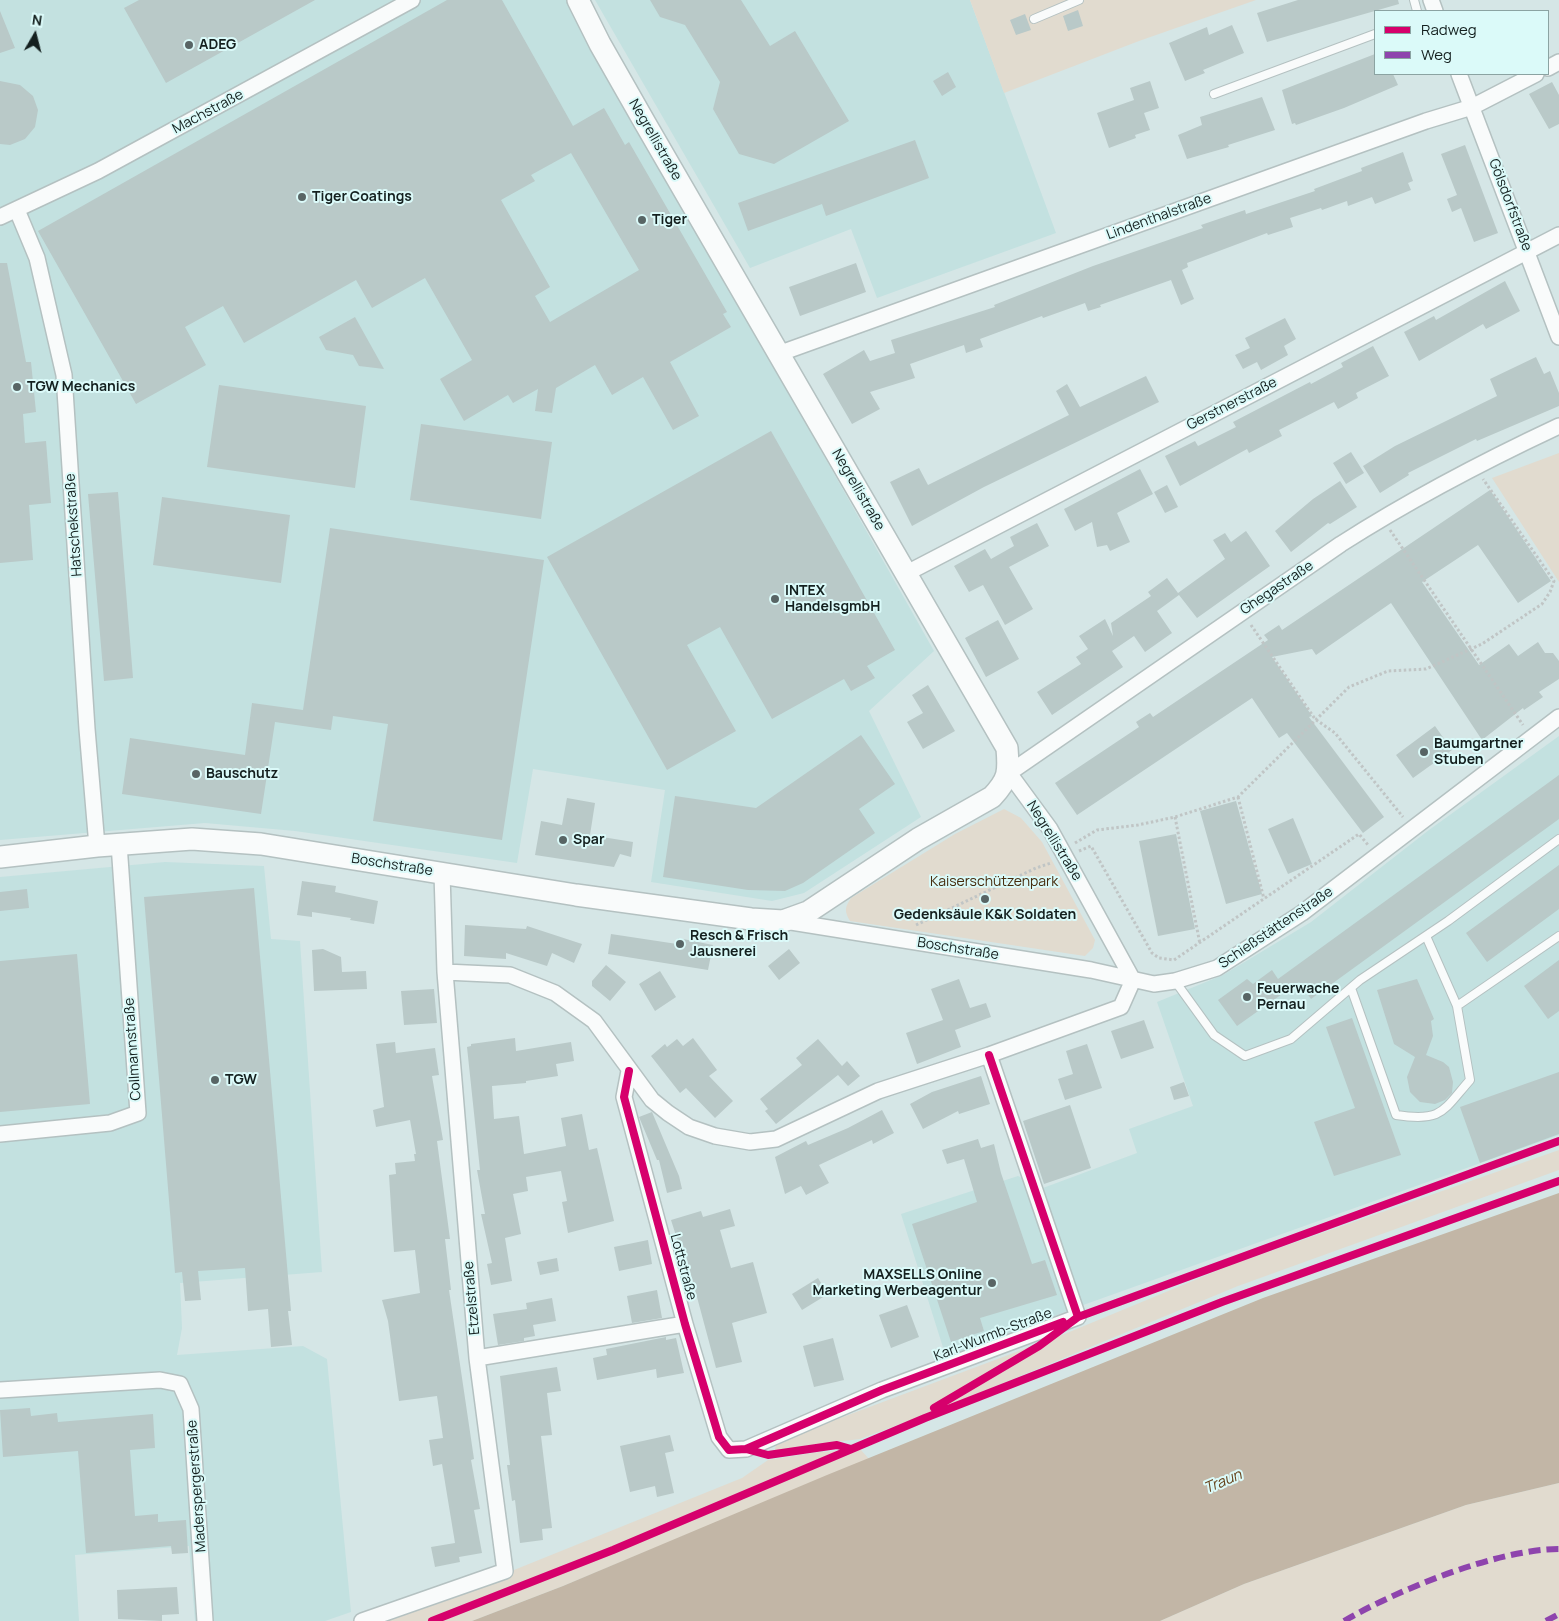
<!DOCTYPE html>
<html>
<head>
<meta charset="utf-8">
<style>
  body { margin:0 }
  #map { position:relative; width:1559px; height:1621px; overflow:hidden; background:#d5e6e6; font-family:Manrope,sans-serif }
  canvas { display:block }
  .legend { position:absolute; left:1374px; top:10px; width:175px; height:65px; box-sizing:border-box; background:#dbfaf9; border:1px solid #8ba3a2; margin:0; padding:6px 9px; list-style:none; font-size:15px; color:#14201f }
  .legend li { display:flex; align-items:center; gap:10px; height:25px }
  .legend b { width:25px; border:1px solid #8ba3a2 }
  .north { position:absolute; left:10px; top:10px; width:50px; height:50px; -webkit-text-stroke:4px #dbfaf9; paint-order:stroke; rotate:8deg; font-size:14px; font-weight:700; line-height:20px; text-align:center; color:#14201f }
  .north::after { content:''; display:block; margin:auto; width:18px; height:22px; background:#14201f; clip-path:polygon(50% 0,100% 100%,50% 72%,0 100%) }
</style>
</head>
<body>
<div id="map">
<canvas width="1559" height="1621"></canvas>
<ul class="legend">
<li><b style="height:6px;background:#d6006c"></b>Radweg</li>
<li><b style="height:6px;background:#8e44ad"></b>Weg</li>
</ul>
<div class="north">N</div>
</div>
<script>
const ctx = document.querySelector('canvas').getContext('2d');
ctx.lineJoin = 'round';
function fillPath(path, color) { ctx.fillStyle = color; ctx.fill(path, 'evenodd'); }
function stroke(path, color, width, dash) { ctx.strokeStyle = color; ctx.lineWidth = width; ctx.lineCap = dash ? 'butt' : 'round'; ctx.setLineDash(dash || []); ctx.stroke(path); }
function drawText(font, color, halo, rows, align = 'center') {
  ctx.font = font + ' Manrope,sans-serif'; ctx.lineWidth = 4; ctx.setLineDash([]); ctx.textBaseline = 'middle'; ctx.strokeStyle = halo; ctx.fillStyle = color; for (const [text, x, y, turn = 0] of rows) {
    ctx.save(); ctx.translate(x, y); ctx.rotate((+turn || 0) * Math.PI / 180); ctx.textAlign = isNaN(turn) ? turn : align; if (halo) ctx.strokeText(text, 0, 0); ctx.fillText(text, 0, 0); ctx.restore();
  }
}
fillPath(new Path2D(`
  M0,0H567L934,651L869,711L921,817L804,893L772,901L651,882L665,790L533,769L517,863L295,831L205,823L0,840Z
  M595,0H970L1056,233L877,298L851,229L750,268Z
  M1559,736V1135L1086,1304L946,1357L901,1214L1018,1176L1043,1188L1137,1153L1129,1129L1193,1106L1157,1002L1223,975L1311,922L1429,830Z
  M165,862L264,866L271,939L300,941L322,1272L180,1283L182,1328L177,1355L303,1346L327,1359L351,1612L325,1621H195L189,1546L75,1555L79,1621H0V877Z`), '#c3e1e0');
fillPath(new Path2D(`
  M970,0H1256L1139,41L1004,93Z
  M1559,453V582L1492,478Z
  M1004,809L1021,818L1042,842L1095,940L1093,948L1085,956L850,921C844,911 845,907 851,898L955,834Z
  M1559,1150V1170L1238,1286L938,1410L860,1439L803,1446L782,1452L775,1451L776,1442L1067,1333L1231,1265Z
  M861,1450L869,1459L563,1586L472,1621H374L509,1572L742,1478L768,1460L819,1452Z
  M1559,1483V1621H1160L1244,1584L1466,1505Z`), '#e1dbcf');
fillPath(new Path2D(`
  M1559,1193V1483L1466,1505L1244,1584L1160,1621H472L563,1586L827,1475L1263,1298Z`), '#c2b6a6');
fillPath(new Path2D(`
  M139,0H315L166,83L124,8Z
  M447,0H502L573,126L604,108L625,145L629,142L727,312L723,314L731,327L670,362L699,416L673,430L643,377L612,395L595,365L556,388L552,413L535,411L538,389L513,403L508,395L464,421L440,379L472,360L425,278L372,308L356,280L244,343L223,306L185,327L206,365L136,404L38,231ZM571,153L639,270L550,322L535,296L550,287L501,200L535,181L531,175Z
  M650,0H741L770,46L795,31L849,121L774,164L739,154L713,109L720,82L685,25L660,17Z
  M1298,0H1398L1399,4L1267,42L1257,13Z
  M1078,10L1083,26L1068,31L1063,16Z
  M0,11L15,48L0,53Z
  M1025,14L1031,30L1016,35L1010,20Z
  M1232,25L1244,53L1203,70L1205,73L1185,81L1169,43L1207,27L1209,35Z
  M1375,54V74H1393L1398,85L1344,108L1296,125L1295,123L1292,124L1282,90Z
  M948,72L956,87L942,96L933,81Z
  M0,81L20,85L33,96L38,110L35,127L25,139L10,145L0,144Z
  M1150,81L1159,108L1144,113L1150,130L1135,135L1136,138L1109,148L1097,113L1134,100L1130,88Z
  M1552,82L1559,95V124L1549,129L1529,94Z
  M1262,97L1275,130L1228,145L1229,147L1187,159L1178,135L1202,125L1200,117Z
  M915,140L929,178L826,216L822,204L748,231L738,203Z
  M1465,145L1498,233L1474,242L1461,208L1452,212L1447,199L1457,195L1441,154Z
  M1403,152L1413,181L1408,183L1411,190L1375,204L1372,197L1348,206L1347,201L1322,210L1321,208L1290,218L1293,227L1268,235L1267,233L1187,263L1188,267L1182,270L1194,299L1181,305L1171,280L1100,305L1101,307L1088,311L1085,303L1043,318L1042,316L980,339L983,347L966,353L964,345L910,364L915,378L870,392L880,409L852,424L823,374L864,350L870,361L895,353L891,340L995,307L994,305L1093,266L1203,228L1201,225L1245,210L1246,214L1315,191L1314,189L1362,171L1361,168Z
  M0,263H7L26,362H31L36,412L23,414L25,443L46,441L51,503L29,505L33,560L0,563Z
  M856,263L866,292L800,316L789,287Z
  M1505,281L1520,311L1486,329L1483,324L1419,361L1404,332L1434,316L1436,320Z
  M355,317L384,369L359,366L353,355L326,350L319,337Z
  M1285,318L1296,339L1284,346L1288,355L1261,370L1257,362L1243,369L1235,355L1250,348L1245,338Z
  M1373,346L1389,376L1356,393L1358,398L1338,409L1334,402L1279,430L1282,436L1249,453L1247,449L1180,486L1165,456L1195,441L1198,446L1236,427L1233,422L1310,382L1311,384L1343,367L1341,363Z
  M1536,357L1544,374L1550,371L1559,393V406L1477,441L1476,439L1408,473L1409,475L1380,493L1363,466L1395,446L1497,396L1490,379Z
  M1146,376L1159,402L984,487L912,526L890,482L919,468L928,485L1069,415L1056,391L1067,384L1080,407Z
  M219,385L366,406L355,488L207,467Z
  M421,424L552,442L541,519L410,500Z
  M771,431L895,650L867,666L875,678L851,691L844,679L772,719L720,627L687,645L736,731L667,770L547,557Z
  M1351,452L1364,473L1346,484L1333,463Z
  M1140,469L1153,494L1117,513L1130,542L1110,551L1107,545L1097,547L1092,522L1075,531L1064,509Z
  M1340,481L1357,507L1330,524L1328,523L1291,552L1275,531L1313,499Z
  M1167,485L1178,507L1165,513L1154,492Z
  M1490,490L1551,581L1518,603L1478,545L1422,582L1479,665L1509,644L1518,656L1538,642L1545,653H1553L1559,661V679L1539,692L1543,697L1524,710L1523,708L1482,740L1391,603L1316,655L1312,649L1272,657L1312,716L1309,717L1384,817L1363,833L1287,733L1279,738L1252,698L1077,815L1055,783L1139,727L1136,722L1150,713L1153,717L1268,640L1264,635L1279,625L1282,630Z
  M118,492L133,678L104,681L88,494Z
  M162,497L290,515L281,583L153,565Z
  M1037,523L1049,546L1009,567L1033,609L1005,625L983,585L969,592L954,566L985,549L991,559L1014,546L1010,537Z
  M330,528L544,560L502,840L373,821L388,724L333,716L331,730L275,722L261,814L122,794L130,738L245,755L252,703L303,710Z
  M1246,531L1270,566L1197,618L1179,595L1157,611L1172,633L1145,652L1134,636L1112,651L1123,667L1052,715L1037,692L1081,664L1076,657L1088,649L1079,636L1105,619L1113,636L1111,623L1151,596L1148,592L1167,578L1178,593L1225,559L1213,540L1225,533L1231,542Z
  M998,620L1019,659L986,677L965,638Z
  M928,685L955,731L923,749L907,722L923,713L912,695Z
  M1435,726L1452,750L1413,778L1396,755Z
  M861,735L895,784L859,809L875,833L803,883L785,891L748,890L663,877L675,796L756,808Z
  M1559,775V819L1311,999L1299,982L1237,1026L1218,1000L1247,979L1253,984L1272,970L1278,979Z
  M567,798L595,803L590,835L633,842L631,857L620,854L614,867L535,855L541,821L562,825Z
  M1236,801L1262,894L1226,904L1200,811Z
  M1293,818L1312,864L1288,874L1268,829Z
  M1176,834L1195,929L1158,936L1139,841Z
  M1559,865V909L1487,962L1466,933Z
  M302,881L336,886L335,892L378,901L374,924L350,920L351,918L312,912V917L297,915Z
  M254,888L291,1311H288L292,1345L271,1347L268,1309L248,1311L245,1268L198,1271L201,1300L185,1301L182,1272L175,1273L144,897Z
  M27,889L29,908L0,911V892Z
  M465,925L526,929L527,926L582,944L574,963L552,953L547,966L506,953V959L464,956Z
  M611,934L677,944L678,938L713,945L708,970L608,954Z
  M323,949L341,957L342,972L366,971L367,989L314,991L312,950Z
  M789,949L800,963L779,980L768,966Z
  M77,954L90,1104L0,1112V961Z
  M1559,960V1011L1548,1019L1524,986Z
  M606,965L626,982L610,1001L592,986V981Z
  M660,971L676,997L655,1011L639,984Z
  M959,979L970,1008L986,1003L991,1017L955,1030L961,1047L917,1064L906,1033L943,1020L931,989Z
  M1417,979L1434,1019L1431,1021L1433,1036L1426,1055L1443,1062L1449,1067L1453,1082L1452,1093L1445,1100L1435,1104L1420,1102L1410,1092L1407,1077L1415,1057L1394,1044L1377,990Z
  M434,989L437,1023L404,1025L401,991Z
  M1352,1018L1401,1155L1334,1176L1314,1122L1355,1108L1326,1027Z
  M1144,1020L1154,1048L1121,1059L1111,1031Z
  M515,1038L516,1051L571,1042L574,1061L556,1064L558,1076L526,1081V1083L492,1086L494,1119L519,1116L524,1154L566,1146L561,1118L582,1114L589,1150L597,1148L614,1221L568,1233L562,1202L567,1201L561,1171L526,1177L528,1191L513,1194L521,1234L505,1238L512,1281L491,1285L487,1264L492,1263L481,1214H485L477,1170H480L467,1047L471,1046V1044Z
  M693,1038L717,1070L709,1076L733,1101L715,1118L686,1088L680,1093L651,1056L665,1044L667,1047L677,1039L683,1046Z
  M818,1039L842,1066L847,1061L860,1076L848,1086L838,1075L776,1124L765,1111L768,1109L760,1099L802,1065L796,1058Z
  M395,1042L396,1053L435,1048L439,1075L432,1076L443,1140L437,1141L450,1239H445L451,1290H449L474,1459L471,1460L480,1509L474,1510L482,1553L459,1557L460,1562L435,1567L431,1547L455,1543L442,1464L433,1466L429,1440L443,1438L437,1396L399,1401L388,1321L382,1300L420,1293L415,1250L394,1252L392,1224L389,1175L396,1174L395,1163L415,1161L414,1154H416L410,1120L376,1127L373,1110L384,1107L376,1044Z
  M1087,1044L1102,1088L1065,1100L1058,1079L1073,1074L1066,1051Z
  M1559,1072V1134L1480,1163L1460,1107Z
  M981,1076L990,1104L959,1114L958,1111L923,1129L910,1104L932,1092Z
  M1184,1082L1189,1096L1174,1100L1170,1087Z
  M1070,1105L1091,1168L1044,1184L1023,1121Z
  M882,1110L894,1133L873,1144L872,1140L819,1165L829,1183L806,1195L801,1186L785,1194L775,1157L806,1141L808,1145L848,1128Z
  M652,1112L679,1176L682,1189L667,1193L659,1160H657L639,1117Z
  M978,1139L981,1148L994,1144L1001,1173L1032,1264L1045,1260L1057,1295L980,1318L984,1331L951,1342L912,1224L977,1202L964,1159L947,1164L942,1150Z
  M730,1209L735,1226L720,1230L731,1268L753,1262L767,1313L732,1323L742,1362L716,1368L682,1241L678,1242L671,1220L701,1211L703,1217Z
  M648,1240L652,1264L619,1271L614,1247Z
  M557,1258L559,1271L540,1275L537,1262Z
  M818,1278L828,1294L802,1310L792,1294Z
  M657,1290L662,1318L632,1323L627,1296Z
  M552,1298L556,1321L533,1325L535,1336L524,1338V1341L498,1345L493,1314L527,1309L526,1303Z
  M907,1305L919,1337L891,1348L879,1315Z
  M666,1337V1340L676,1338L684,1373L657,1378L656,1369L597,1380L593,1358L607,1355L606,1349Z
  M833,1338L844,1380L814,1387L803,1346Z
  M557,1367L561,1391L547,1393L552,1435L541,1436L552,1528L542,1529L543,1540L520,1543L515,1500L512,1501L507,1465H510L500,1376Z
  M30,1408L31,1416L57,1413L58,1422L153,1414L155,1448L130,1450L135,1516L158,1514V1522L186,1520L188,1553L172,1554L171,1546L86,1553L78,1451L3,1457L0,1410Z
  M670,1435L674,1451L665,1453L674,1493L657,1497L655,1486L630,1492L620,1446Z
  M177,1587L179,1614L162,1615V1621L118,1619L117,1590Z`), '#b9c9c8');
const service = new Path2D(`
  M1414,0L1417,11
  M1034,19L1079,0
  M1214,94L1375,34
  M1175,981L1214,1035L1245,1056L1291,1039L1360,980L1448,921L1559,839
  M1351,988L1396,1115C1442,1122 1442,1112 1470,1080L1457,1006L1426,936
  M1457,1006L1559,936`);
const minor = new Path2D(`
  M1431,0L1435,11
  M1548,68L1559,62
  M1459,74L1559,337
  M17,210L37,258L64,375L87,729L97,846
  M0,217L98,171L412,0
  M778,354L1426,121L1472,107L1536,74
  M905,574L1559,235
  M785,921L1091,970L1154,984L1175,981L1217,968L1302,913L1559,717
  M445,972L510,975L555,993L594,1021L652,1100L668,1113L689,1127L715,1136L750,1142L776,1139L878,1091L989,1055L1121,1007L1133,980
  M1133,980L1050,829L1009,773L1341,544C1413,498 1482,462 1559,426
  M629,1071L624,1097L685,1324L719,1437L729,1450L746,1449L882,1390L1078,1317L989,1055
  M0,1134L110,1123L138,1113L119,844
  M477,1358L685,1324
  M0,1390L160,1380L180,1384L191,1409L205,1621
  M362,1621L505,1571L477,1358L445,972L442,873`);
const secondary = new Path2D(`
  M0,857L97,846L192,839L261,844L576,895L751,919L783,921L808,912L918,839L992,797C1009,779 1009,772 1007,748L645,123L600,44L578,0`);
stroke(service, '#b4c1c1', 10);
stroke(minor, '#b4c1c1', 18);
stroke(secondary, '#b4c1c1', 24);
stroke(new Path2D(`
  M1390,530L1523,725
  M1251,625L1315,719L1335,733L1403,817
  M1238,797L1264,899
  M1175,817L1200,944
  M1075,843L1097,830L1138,825L1175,817L1238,797L1349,687L1388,671L1426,669L1482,644L1542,604L1550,592L1554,581L1483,479
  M1079,851L1091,846L1152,953L1159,958L1174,960L1359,834L1368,845
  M916,925L1036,868L1051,863
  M432,1621L613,1550L851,1449`), '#c0c5c5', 3, [2.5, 2.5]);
stroke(service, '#f9fbfb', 8);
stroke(minor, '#f9fbfb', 15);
stroke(secondary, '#f9fbfb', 21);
stroke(new Path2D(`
  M1344,1621C1397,1590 1498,1549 1559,1549
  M1546,1621L1559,1614`), '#8e44ad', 6, [12, 6]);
stroke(new Path2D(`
  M989,1055L1078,1317
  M629,1071L624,1097L685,1324L719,1437L729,1450L746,1449L768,1455L837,1445L851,1449
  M934,1408L1039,1346L1078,1317L1559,1141
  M746,1449L882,1390L1063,1322
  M432,1621L613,1550L925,1418L1222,1302L1559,1181`), '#d6006c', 8);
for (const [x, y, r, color] of [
  [189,45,5,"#586565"],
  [302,197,5,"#586565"],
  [642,220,5,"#586565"],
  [17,387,5,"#586565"],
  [775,599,5,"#586565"],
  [1424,752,5,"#586565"],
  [196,774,5,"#586565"],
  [563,840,5,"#586565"],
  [985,899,5,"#586565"],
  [680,944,5,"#586565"],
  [1247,997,5,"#586565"],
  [215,1080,5,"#586565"],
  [992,1283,5,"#586565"]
]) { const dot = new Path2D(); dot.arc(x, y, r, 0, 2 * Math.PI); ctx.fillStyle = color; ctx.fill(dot); stroke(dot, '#dbfaf9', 2); }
drawText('bold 14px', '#14201f', '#dbfaf9', [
  ["ADEG",199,45],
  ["Tiger Coatings",312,197],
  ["Tiger",652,220],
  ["TGW Mechanics",27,387],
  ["INTEX",785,591],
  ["HandelsgmbH",785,607],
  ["Baumgartner",1434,744],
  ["Stuben",1434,760],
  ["Bauschutz",206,774],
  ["Spar",573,840],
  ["Gedenksäule K&K Soldaten",985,915,"center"],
  ["Resch & Frisch",690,936],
  ["Jausnerei",690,952],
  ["Feuerwache",1257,989],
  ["Pernau",1257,1005],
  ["TGW",225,1080],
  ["MAXSELLS Online",982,1275,"right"],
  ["Marketing Werbeagentur",982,1291,"right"]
], 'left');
drawText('14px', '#14201f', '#dbfaf9', [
  ["Machstraße",208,112,-28],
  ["Negrellistraße",655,140,60],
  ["Gölsdorfstraße",1510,205,69],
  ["Lindenthalstraße",1159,217,-20],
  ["Gerstnerstraße",1232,404,-27],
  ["Negrellistraße",858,490,60],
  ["Hatschekstraße",74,525,-94],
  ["Ghegastraße",1277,588,-34],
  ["Negrellistraße",1054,841,58],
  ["Boschstraße",392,865,9],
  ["Schießstättenstraße",1276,928,-34],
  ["Boschstraße",958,949,9],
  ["Collmannstraße",133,1049,-94],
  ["Lottstraße",683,1267,75],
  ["Etzelstraße",472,1298,-95],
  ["Karl-Wurmb-Straße",993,1335,-21],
  ["Maderspergerstraße",197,1486,-94]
]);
drawText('14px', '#462b0c', '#dbfaf9', [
  ["Kaiserschützenpark",994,882]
]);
drawText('italic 15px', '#66421a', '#dbfaf9', [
  ["Traun",1223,1482,-23]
]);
</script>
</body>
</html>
